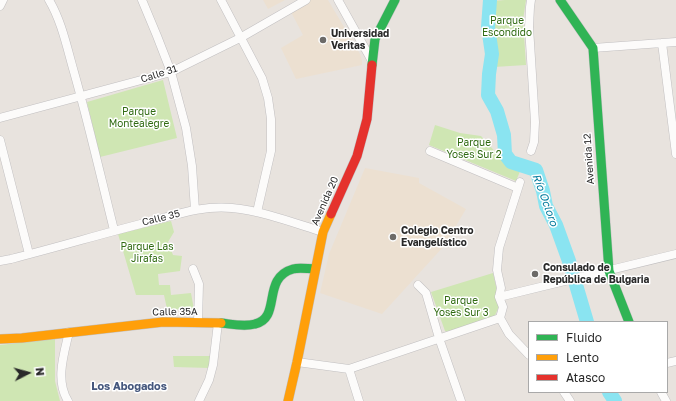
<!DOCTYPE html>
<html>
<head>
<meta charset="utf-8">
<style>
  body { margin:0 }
  #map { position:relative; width:676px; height:401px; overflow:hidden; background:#e8e3de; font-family:"Golos Text",sans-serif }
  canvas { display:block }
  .legend { position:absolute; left:528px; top:321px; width:140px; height:72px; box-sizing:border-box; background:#fff; border:1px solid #a9a9a9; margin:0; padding:5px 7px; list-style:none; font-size:12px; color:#292929 }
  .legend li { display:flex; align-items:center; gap:8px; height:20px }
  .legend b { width:20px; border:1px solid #a9a9a9 }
  .north { position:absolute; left:8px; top:353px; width:40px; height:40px; -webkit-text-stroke:3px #fff; paint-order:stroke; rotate:84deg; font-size:11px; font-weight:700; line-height:16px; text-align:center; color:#292929 }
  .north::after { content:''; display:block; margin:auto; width:14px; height:18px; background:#292929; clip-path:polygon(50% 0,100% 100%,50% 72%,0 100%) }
</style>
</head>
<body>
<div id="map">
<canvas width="676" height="401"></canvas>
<ul class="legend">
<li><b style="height:5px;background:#30b455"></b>Fluido</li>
<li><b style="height:5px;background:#ff9f0a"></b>Lento</li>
<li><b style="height:5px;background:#e5322d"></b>Atasco</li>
</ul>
<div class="north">N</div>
</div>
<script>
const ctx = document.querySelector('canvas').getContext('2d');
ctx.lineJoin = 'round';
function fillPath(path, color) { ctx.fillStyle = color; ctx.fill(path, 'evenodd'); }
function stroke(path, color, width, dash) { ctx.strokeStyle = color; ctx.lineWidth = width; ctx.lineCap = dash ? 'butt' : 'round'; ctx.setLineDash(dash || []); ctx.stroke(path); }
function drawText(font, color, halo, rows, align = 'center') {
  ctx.font = font + ' "Golos Text",sans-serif'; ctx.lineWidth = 3; ctx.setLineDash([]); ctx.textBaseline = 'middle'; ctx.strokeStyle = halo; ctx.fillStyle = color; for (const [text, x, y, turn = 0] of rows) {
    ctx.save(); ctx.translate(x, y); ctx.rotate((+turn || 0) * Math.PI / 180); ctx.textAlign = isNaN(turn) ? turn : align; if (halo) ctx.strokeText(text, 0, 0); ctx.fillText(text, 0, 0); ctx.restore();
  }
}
fillPath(new Path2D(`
  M263,0H285L268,9Z
  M309,0H328L360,54L362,61V65L296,79L281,48L303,35L290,10Z
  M365,168L419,178V183L466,209L444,246L382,314L320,293L329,254Z`), '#ece0d1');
fillPath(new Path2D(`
  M505,0H526L523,20L526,65L494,67L496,54L491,28L493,1Z
  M163,80L177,138L100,157L87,102Z
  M435,125L460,133L481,136L499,156L511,166L521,169L516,181L429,145Z
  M171,221L174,232L168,242L173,255L182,256L180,271L158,274L159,285H170L171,295L191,293L194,310L167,309L164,295H136L118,234Z
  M493,273L500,304L493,320L449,333L445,331L431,292Z
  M55,339V381L60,401H0V345Z
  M173,356H211L210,368L174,367Z`), '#cfe6b3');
stroke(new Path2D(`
  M490,0L488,27L492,54L489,74L488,95L497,111L504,135L505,154L511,162L536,170L543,191L546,206L556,225L569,261L587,322
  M609,392L615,401`), '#8ae4f1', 14);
const street = new Path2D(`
  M49,0C62,22 67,48 74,72C89,125 101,178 114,230
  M142,0L157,36L171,72L186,128L192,166L195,210
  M221,0L262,78L268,98L271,119V151L257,212
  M338,0L372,61
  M0,6L3,0
  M662,43L676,154
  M593,48L676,42
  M0,118L171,72L240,38L306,0
  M0,140L29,254
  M430,151L518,188
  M531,151L534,142L535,122L529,27L530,7L531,0
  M520,182L499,248L497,270L501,288L499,297L503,307L500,318L509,334L529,355
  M0,261L11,259C58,247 105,233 152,221C178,214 205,205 232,208C263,211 294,223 323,232
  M193,269L199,284L198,322
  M418,285L426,293L439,338L461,401
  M499,297L676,254
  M297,362L349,369L500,318
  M667,363L676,361
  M349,369L359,401
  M564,392L570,401
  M661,392L666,401
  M68,401C55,380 64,354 69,332
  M199,401L209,380L213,365L218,323`);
const fast = new Path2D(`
  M560,0L593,48L609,271L629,322
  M372,65L375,39L395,0
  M221,323C231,324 244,327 255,324C282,318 261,278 293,269C300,267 308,269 315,269`);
const slow = new Path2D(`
  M0,339L22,338L163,322L221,323
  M288,401L297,362L323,232L331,214`);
const jam = new Path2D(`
  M331,214L357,156L367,119L372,65`);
stroke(street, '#c1bfc0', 9);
stroke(fast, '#c1bfc0', 10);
stroke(slow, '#c1bfc0', 10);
stroke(jam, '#c1bfc0', 10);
stroke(street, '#fcfbfa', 8);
stroke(fast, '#30b455', 9);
stroke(slow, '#ff9f0a', 9);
stroke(jam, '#e5322d', 9);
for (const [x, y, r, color] of [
  [323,40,4,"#6c6a68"],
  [393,237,4,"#6c6a68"],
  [535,274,4,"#6c6a68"]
]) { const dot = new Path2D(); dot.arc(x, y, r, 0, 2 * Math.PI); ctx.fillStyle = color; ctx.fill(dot); stroke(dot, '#fff', 1.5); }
drawText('10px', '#316b13', '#fff', [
  ["Parque",507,21],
  ["Escondido",507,33],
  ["Parque",139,112],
  ["Montealegre",139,124],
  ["Parque",474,143],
  ["Yoses Sur 2",474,155],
  ["Parque Las",147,247],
  ["Jirafas",147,259],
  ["Parque",461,301],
  ["Yoses Sur 3",461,313]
]);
drawText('bold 10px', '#292929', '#fff', [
  ["Universidad",331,34],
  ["Veritas",331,46],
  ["Colegio Centro",401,231],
  ["Evangelístico",401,243],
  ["Consulado de",543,268],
  ["República de Bulgaria",543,280]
], 'left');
drawText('10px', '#292929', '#fff', [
  ["Calle 31",159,74,-18],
  ["Avenida 12",589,159,-94],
  ["Avenida 20",325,201,-66],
  ["Calle 35",161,218,-14],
  ["Calle 35A",175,312,-1]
]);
drawText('italic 11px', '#037b9d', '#fff', [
  ["Río Ocloro",545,200,70]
]);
drawText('bold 11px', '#45577d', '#fff', [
  ["Los Abogados",129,387]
]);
</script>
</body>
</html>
